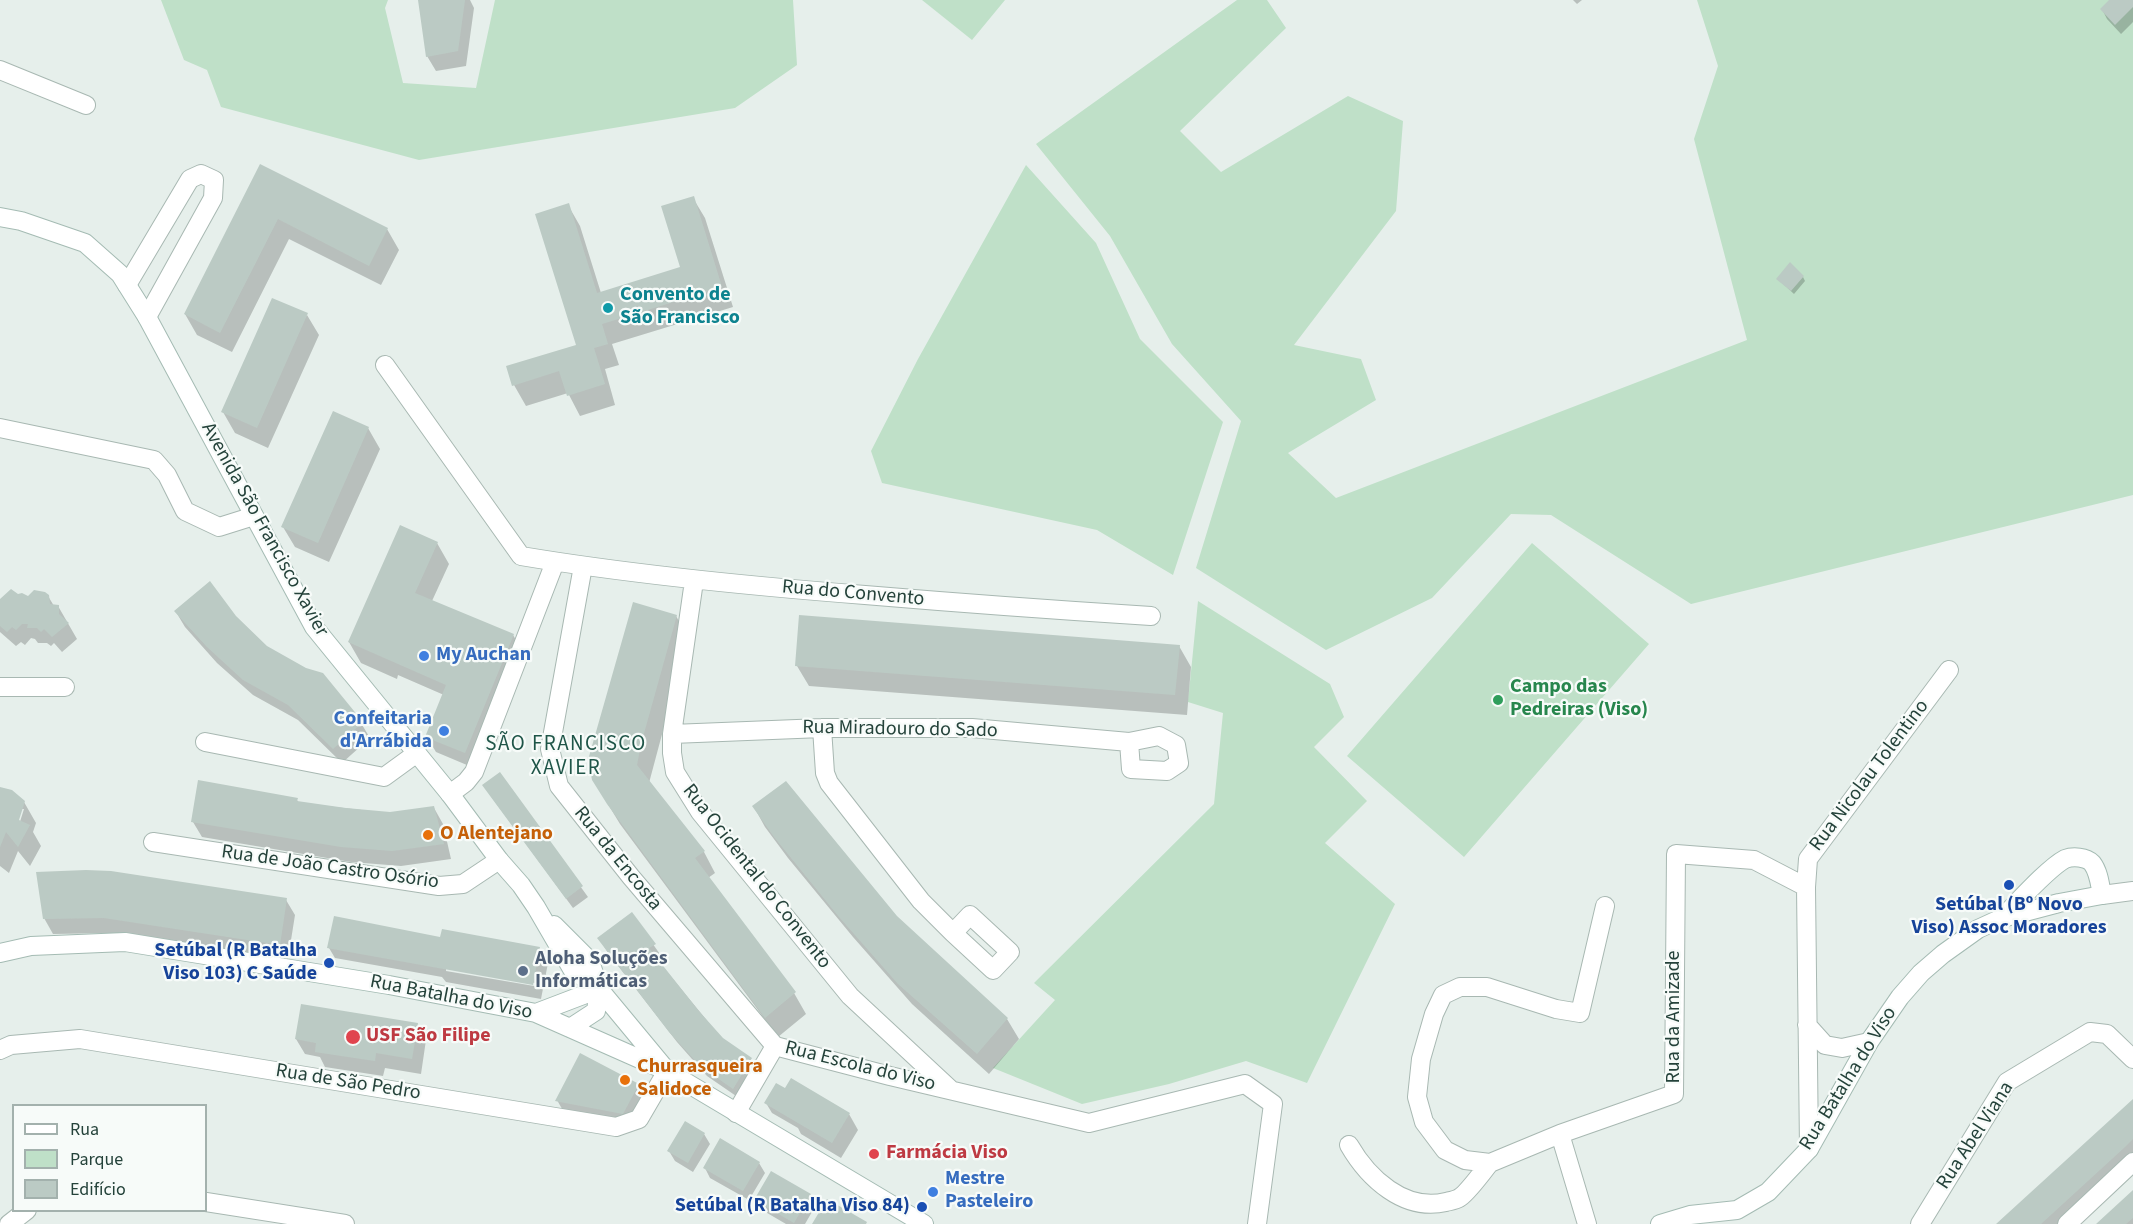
<!DOCTYPE html>
<html>
<head>
<meta charset="utf-8">
<style>
  body { margin:0 }
  #map { position:relative; width:2133px; height:1224px; overflow:hidden; background:#e6efeb; font-family:"Source Sans 3",sans-serif }
  canvas { display:block }
  .legend { position:absolute; left:12px; top:1104px; width:195px; height:108px; box-sizing:border-box; background:#f7fbf9; border:2px solid #a3b1ad; margin:0; padding:8px 10px; list-style:none; font-size:18px; color:#24423a }
  .legend li { display:flex; align-items:center; gap:12px; height:30px }
  .legend b { width:30px; border:2px solid #a3b1ad }
</style>
</head>
<body>
<div id="map">
<canvas width="2133" height="1224"></canvas>
<ul class="legend">
<li><b style="height:8px;background:#fff"></b>Rua</li>
<li><b style="height:16px;background:#bfe0c8"></b>Parque</li>
<li><b style="height:16px;background:#bbcac4"></b>Edifício</li>
</ul>
</div>
<script>
const ctx = document.querySelector('canvas').getContext('2d');
ctx.lineJoin = 'round';
function fillPath(path, color) { ctx.fillStyle = color; ctx.fill(path, 'evenodd'); }
function stroke(path, color, width, dash) { ctx.strokeStyle = color; ctx.lineWidth = width; ctx.lineCap = dash ? 'butt' : 'round'; ctx.setLineDash(dash || []); ctx.stroke(path); }
function drawText(font, color, halo, rows, align = 'center') {
  ctx.font = font + ' "Source Sans 3",sans-serif'; ctx.lineWidth = 4.5; ctx.setLineDash([]); ctx.textBaseline = 'middle'; ctx.strokeStyle = halo; ctx.fillStyle = color; for (const [text, x, y, turn = 0] of rows) {
    ctx.save(); ctx.translate(x, y); ctx.rotate((+turn || 0) * Math.PI / 180); ctx.textAlign = isNaN(turn) ? turn : align; if (halo) ctx.strokeText(text, 0, 0); ctx.fillText(text, 0, 0); ctx.restore();
  }
}
fillPath(new Path2D(`
  M161,0H388L385,8L403,83L476,88L495,0H793L797,65L735,108L419,160L221,107L207,70L184,60Z
  M922,0H1005L972,40Z
  M1237,0H1267L1286,28L1180,131L1221,172L1348,96L1403,121L1396,211L1294,345L1361,359L1376,400L1288,453L1336,498L1747,340L1694,139L1718,66L1697,0H2133V495L1691,604L1551,515L1511,514L1432,598L1326,650L1196,568L1241,421L1172,344L1110,236L1036,144Z
  M1026,165L1096,243L1140,339L1223,422L1173,575L1097,530L882,483L871,451L918,359Z
  M1532,543L1649,644L1464,857L1347,756Z
  M1198,601L1330,684L1344,717L1314,747L1367,801L1325,843L1395,904L1307,1083L1246,1061L1169,1084L1082,1104L993,1068L1055,1000L1034,983L1214,804L1223,713L1188,702Z`), '#bfe0c8');
fillPath(new Path2D(`
  M420,0H470L474,8L466,66L436,71L427,56Z
  M1573,0H1582L1577,4Z
  M2112,0H2133V22L2121,34L2107,19L2102,9Z
  M261,166L387,229L399,250L381,285L289,239L232,352L197,335L185,314Z
  M693,198L705,218L733,307L612,344L619,365L605,369L615,405L580,416L568,393L526,406L514,385L577,346L568,205L580,226L601,293L682,268Z
  M1803,277L1805,281L1794,294L1778,279Z
  M307,315L319,335L268,448L235,433L223,412Z
  M368,428L380,449L329,562L295,547L283,527Z
  M437,543L449,564L432,601L513,635L522,650L474,768L436,752L427,737L444,695L398,675L397,679L361,663L349,642Z
  M17,596H48L54,606H58L77,639L62,652L54,643L51,646L47,643H38L35,639L31,638L25,645L21,642L16,646L0,632V601Z
  M176,612L235,617L266,647L361,723L370,738L342,763L298,720L253,695L217,663L185,627Z
  M676,616L688,637L649,783L704,852L715,873L708,878L794,993L806,1014L778,1037L620,824L606,801Z
  M1179,646L1191,667L1187,715L809,686L797,666Z
  M499,774L588,897L573,908L490,795Z
  M0,790L24,802L36,823L33,832L41,846L30,866L18,851L9,873L0,866ZM21,809H24L18,828L15,827Z
  M297,800L299,803L389,813L434,808L443,824L451,859L401,866L351,862L202,837L193,822Z
  M754,807L896,917L1007,1019L1019,1039L989,1074L912,1004L853,937L788,858L765,827Z
  M286,900L295,915L288,959L113,933L53,934L44,918Z
  M632,914L664,960L660,963L722,1039L750,1059L756,1069L739,1098L707,1076L677,1042L608,953L599,938Z
  M440,938L539,948L548,963L541,999L446,982L442,977L335,958L329,948ZM446,968L541,984L540,987L446,971Z
  M417,1025L426,1040L421,1074L385,1068L383,1076L325,1067L320,1057L305,1054L296,1039Z
  M638,1085L644,1095L629,1123L566,1116L557,1100Z
  M2133,1101V1155L2057,1224H1998Z
  M766,1103L849,1114L858,1130L841,1158L801,1134L798,1128L772,1113Z
  M704,1134L710,1144L693,1172L675,1161L669,1151Z
  M759,1163L765,1173L749,1200L710,1178L705,1168Z
  M772,1173L810,1195L816,1205L805,1224H786L762,1210L756,1200Z
  M2133,1192V1224H2098Z`), '#0003');
fillPath(new Path2D(`
  M418,0H465L458,51L426,57Z
  M2109,0H2133V7L2115,25L2100,9Z
  M260,164L388,228L369,266L278,219L220,333L184,314Z
  M694,196L722,287L602,324L608,344L594,348L605,384L567,396L559,371L512,386L506,366L576,345L535,214L569,203L597,293L680,267L661,206Z
  M1790,262L1804,276L1791,291L1776,279Z
  M272,298L308,313L257,428L221,412Z
  M333,411L369,427L318,543L281,527Z
  M400,525L438,542L415,593L514,634L465,753L425,737L446,685L348,642Z
  M210,581L236,616L267,646L306,668L323,673L363,722L333,749L288,705L243,680L207,647L174,611Z
  M11,589L18,594L22,593L28,596L34,590L45,592L49,595L50,604L59,605V614L69,623L52,637L44,629L41,632L37,628H27L28,624H22L16,630L12,627L7,632L0,626V599Z
  M633,602L677,615L641,744L637,765L705,851L695,858L796,992L765,1018L607,804L592,780L588,760Z
  M799,615L1180,645L1175,695L795,666Z
  M500,772L583,886L566,899L482,785Z
  M198,780L298,798L297,801L346,808L390,812L434,806L444,844L392,851L341,847L191,822Z
  M786,781L897,916L1008,1018L977,1054L898,984L839,917L774,837L752,806Z
  M0,787L12,790L25,801L19,820L30,825L18,847L6,832L0,847Z
  M86,870L111,871L287,898L280,945L104,918L43,919L36,872Z
  M632,912L656,944L649,948L698,1010L723,1038L752,1058L733,1089L700,1066L669,1032L597,938Z
  M334,916L440,937L442,929L540,947L533,985L327,948Z
  M301,1004L418,1023L412,1059L376,1053L375,1061L315,1052L316,1043L295,1039Z
  M580,1053L639,1084L623,1114L555,1101Z
  M791,1078L850,1113L832,1143L764,1103L776,1083L785,1088Z
  M2133,1099V1139L2125,1147L2041,1224H1996Z
  M685,1121L705,1133L688,1163L667,1151Z
  M720,1138L760,1162L743,1191L703,1168Z
  M771,1171L811,1194L794,1223L754,1200Z
  M2133,1190V1218L2126,1224H2096Z
  M827,1199L867,1222L866,1224H812Z`), '#bbcac4');
const street = new Path2D(`
  M0,70L86,105
  M127,285L190,179L201,174L214,180L213,198L147,317
  M385,365L521,556C635,575 749,586 865,595C960,603 1055,610 1151,616
  M0,428L154,460L167,475L185,511L219,527L254,516
  M583,566L550,749L559,786L631,877L775,1046
  M694,581L672,734V753L675,772L700,812L850,996L950,1089
  M0,687H65
  M822,728L825,773L829,783L921,901L953,933L970,915L1010,952L993,970L953,933
  M672,734L822,728H972L1129,742L1159,736L1176,745L1179,763L1167,771L1131,769L1129,742
  M205,742L384,777L417,753
  M450,794L466,782L474,772L555,562
  M153,842L439,886L463,884L499,860
  M1806,887L1808,859L1949,670
  M2102,895L2133,891
  M1605,906L1580,1013L1556,1009L1487,987H1460L1443,995L1434,1014L1421,1059L1417,1097L1424,1122L1445,1150L1465,1160L1490,1163L1560,1134L1674,1094L1676,854L1754,860L1806,887L1809,1149
  M1807,1025L1825,1045L1842,1048L1869,1042
  M0,1050L11,1045L80,1039L616,1127L639,1119L667,1071
  M736,1113L775,1046L890,1076L1089,1123L1245,1084L1273,1104L1257,1224
  M1560,1134L1587,1224
  M1349,1145C1368,1178 1404,1212 1446,1202C1450,1201 1456,1200 1459,1198C1467,1194 1483,1171 1490,1163
  M206,1202L345,1224
  M9,1224L27,1210
  M1920,1224L2007,1082L2090,1032L2107,1034L2133,1059
  M2067,1224L2133,1162`);
const secondary = new Path2D(`
  M0,217L21,221L85,243L120,274L147,317L314,627L450,794L499,860L521,885L536,907L572,969L599,989L667,1071
  M554,925L590,961L599,989L596,1011L570,1028
  M0,953L31,946L125,942L389,985L536,1013L667,1071L924,1224
  M536,1013L599,989
  M1660,1224L1690,1215L1737,1210L1768,1192L1809,1149L1869,1042L1900,997L1921,973L1943,954L1978,929L2002,918L2059,903L2102,895C2100,885 2099,872 2092,863C2086,857 2073,856 2065,859C2048,868 2017,903 2002,918`);
stroke(street, '#a8b8b2', 20);
stroke(secondary, '#a4bbb3', 20);
stroke(street, '#fff', 18);
stroke(secondary, '#fff', 18);
for (const [x, y, r, color] of [
  [608,308,6,"#0f9aa8"],
  [424,656,6,"#3f7fe0"],
  [1498,700,6,"#2e9e5b"],
  [444,731,6,"#3f7fe0"],
  [428,835,6,"#e8710a"],
  [2009,885,6,"#1a4fb4"],
  [329,963,6,"#1a4fb4"],
  [523,971,6,"#5c6f8a"],
  [353,1037,8,"#e0444e"],
  [625,1080,6,"#e8710a"],
  [874,1154,6,"#e0444e"],
  [933,1192,6,"#3f7fe0"],
  [922,1207,6,"#1a4fb4"]
]) { const dot = new Path2D(); dot.arc(x, y, r, 0, 2 * Math.PI); ctx.fillStyle = color; ctx.fill(dot); stroke(dot, '#f7fbf9', 2); }
drawText('bold 20px', '#0d838f', '#f7fbf9', [
  ["Convento de",620,296],
  ["São Francisco",620,319]
], 'left');
drawText('20px', '#24423a', '#f7fbf9', [
  ["Avenida São Francisco Xavier",264,530,61],
  ["Rua do Convento",853,594,5],
  ["Rua Miradouro do Sado",900,730,1],
  ["Rua Nicolau Tolentino",1870,776,-53],
  ["Rua da Encosta",617,859,51],
  ["Rua de João Castro Osório",330,868,8],
  ["Rua Ocidental do Convento",756,877,52],
  ["Rua Batalha do Viso",451,998,11],
  ["Rua da Amizade",1675,1017,-90],
  ["Rua Escola do Viso",860,1067,14],
  ["Rua Batalha do Viso",1849,1079,-58],
  ["Rua de São Pedro",348,1083,9],
  ["Rua Abel Viana",1976,1136,-57]
]);
drawText('bold 20px', '#366cbe', '#f7fbf9', [
  ["My Auchan",436,656],
  ["Confeitaria",432,720,"right"],
  ["d'Arrábida",432,743,"right"],
  ["Mestre",945,1180],
  ["Pasteleiro",945,1203]
], 'left');
drawText('bold 20px', '#27864d', '#f7fbf9', [
  ["Campo das",1510,688],
  ["Pedreiras (Viso)",1510,711]
], 'left');
drawText('bold 20px', '#c56008', '#f7fbf9', [
  ["O Alentejano",440,835],
  ["Churrasqueira",637,1068],
  ["Salidoce",637,1091]
], 'left');
drawText('bold 20px', '#164399', '#f7fbf9', [
  ["Setúbal (Bº Novo",2009,906,"center"],
  ["Viso) Assoc Moradores",2009,929,"center"],
  ["Setúbal (R Batalha",317,952],
  ["Viso 103) C Saúde",317,975],
  ["Setúbal (R Batalha Viso 84)",910,1207]
], 'right');
drawText('bold 20px', '#4e5e75', '#f7fbf9', [
  ["Aloha Soluções",535,960],
  ["Informáticas",535,983]
], 'left');
drawText('bold 20px', '#be3a42', '#f7fbf9', [
  ["USF São Filipe",366,1037],
  ["Farmácia Viso",886,1154]
], 'left');
ctx.letterSpacing = '1.5px';
drawText('21px', '#1f5548', '#f7fbf9', [
  ["SÃO FRANCISCO",566,745],
  ["XAVIER",566,769]
]);
ctx.letterSpacing = '0px';
</script>
</body>
</html>
